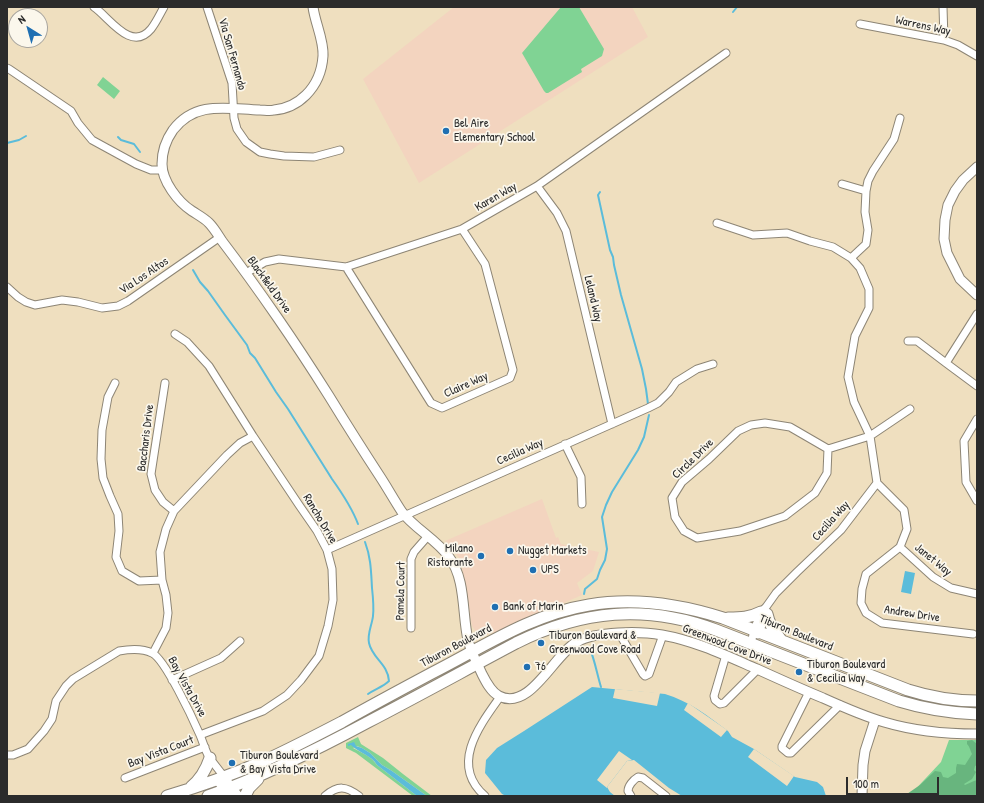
<!DOCTYPE html>
<html>
<head>
<meta charset="utf-8">
<style>
  body { margin:0 }
  #map { position:relative; width:984px; height:803px; overflow:hidden; background:#efdfbf; font-family:"Patrick Hand",sans-serif }
  canvas { display:block }
  .frame { position:absolute; inset:0; border:8px solid #2b2b2b; pointer-events:none }
  .north { position:absolute; left:8px; top:8px; width:40px; height:40px; box-sizing:border-box; background:#fbf7ec; border:1px solid #a8a59f; border-radius:50%; rotate:323deg; font-size:11px; font-weight:700; line-height:16px; text-align:center; color:#2b2b2b }
  .north::after { content:''; display:block; margin:auto; width:14px; height:18px; background:#1f6fb2; clip-path:polygon(50% 0,100% 100%,50% 72%,0 100%) }
  .scale { position:absolute; left:846px; top:777px; width:93px; height:18px; box-sizing:border-box; border:2px solid #2b2b2b; border-top:0; padding-left:5px; font-size:12px; line-height:14px; white-space:nowrap; color:#2b2b2b; -webkit-text-stroke:3px #fbf7ec; paint-order:stroke }
</style>
</head>
<body>
<div id="map">
<canvas width="984" height="803"></canvas>
<div class="frame"></div>
<div class="north">N</div>
<div class="scale">100 m</div>
</div>
<script>
const ctx = document.querySelector('canvas').getContext('2d');
ctx.lineJoin = 'round';
function fillPath(path, color) { ctx.fillStyle = color; ctx.fill(path, 'evenodd'); }
function stroke(path, color, width, dash) { ctx.strokeStyle = color; ctx.lineWidth = width; ctx.lineCap = dash ? 'butt' : 'round'; ctx.setLineDash(dash || []); ctx.stroke(path); }
function drawText(font, color, halo, rows, align = 'center') {
  ctx.font = font + ' "Patrick Hand",sans-serif'; ctx.lineWidth = 3.5; ctx.setLineDash([]); ctx.textBaseline = 'middle'; ctx.strokeStyle = halo; ctx.fillStyle = color; for (const [text, x, y, turn = 0] of rows) {
    ctx.save(); ctx.translate(x, y); ctx.rotate((+turn || 0) * Math.PI / 180); ctx.textAlign = isNaN(turn) ? turn : align; if (halo) ctx.strokeText(text, 0, 0); ctx.fillText(text, 0, 0); ctx.restore();
  }
}
fillPath(new Path2D(`
  M454,7H632L648,37L419,183L363,79Z
  M542,499L556,538L558,537L561,544L599,552L593,571L577,583L582,595L499,631L485,635H481L477,633L472,626L461,561L454,551L445,541Z`), '#f3d4bf');
fillPath(new Path2D(`
  M561,7H579L604,49L602,56L581,69L582,72L548,93H546L544,91L522,53Z
  M103,77L120,91L114,99L97,85Z
  M358,737L361,744L383,758L403,774L432,796H427L392,771L382,765L370,753L362,748L357,746L353,748C362,753 371,756 377,765L417,796H413L356,753L346,748V743Z
  M949,740H977V796H909L941,762Z`), '#80d394');
fillPath(new Path2D(`
  M972,740L977,744V765L975,766L974,770L976,772L972,779L964,784L965,785L974,781L977,780V796H904L920,785L935,771L941,772L943,777L948,778L956,773V768L957,764L965,765L972,754C970,750 970,747 967,744V741Z`), '#68b57e');
fillPath(new Path2D(`
  M905,571L915,573L911,594L901,592Z
  M592,687L665,694C689,701 708,716 728,731L732,737L754,749L795,777L817,782L823,787L826,796H682L669,788L634,760L627,761L607,787L610,792L615,796H506L502,794L485,773L486,760L497,748L524,731Z
  M354,742L356,746L362,748L370,753L382,765L392,771L427,796H417L377,765C371,755 359,753 351,745L348,746V744Z`), '#5bbcda');
fillPath(new Path2D(`
  M615,689L660,693L657,706L613,698Z
  M688,703L727,730L721,737L684,710Z
  M754,749L794,776L787,786L748,757Z
  M619,751L632,760L627,761L607,787V788L597,780Z`), '#efdfbf');
stroke(new Path2D(`
  M733,12L737,7
  M118,137L121,140L134,144L140,152
  M7,143L19,140L26,136
  M600,192L598,195L610,250L613,257L614,265L621,295L642,369L646,389L648,404
  M193,270L200,282L208,291L225,315L247,345L250,353L255,358L276,392L288,409L332,479C342,493 352,508 358,524
  M365,542C371,558 371,571 372,588C373,597 374,607 373,616C372,625 367,634 369,643C372,658 388,664 389,681C383,687 375,689 368,694
  M584,594L585,589L597,579L600,570L605,560L607,549L602,517L606,505L612,492L638,450L644,437L649,415
  M590,649C595,661 597,674 601,687`), '#5bbcda', 2);
const minor = new Path2D(`
  M94,7C109,17 131,53 151,29C156,23 160,14 164,7
  M207,7L232,83L234,118L237,129L246,142L260,152L270,154L284,156L314,157L340,150
  M943,7L944,40
  M860,24L944,40L958,45L977,56
  M7,68L9,69L71,111L78,123L92,140L136,164L151,170H162
  M842,184L866,191
  M537,186L557,213L566,231L612,424
  M717,223L753,235L787,233L810,241L833,247L851,258L860,268L869,289V308L855,336L848,377L854,402L870,436L877,483L841,530L797,572L776,593L766,607L761,612L754,630L751,644
  M851,258L866,244L868,230L865,212L866,191L868,181L873,171L894,139L900,118
  M346,267L431,403L442,408L510,378L513,370L485,264L462,229
  M246,273L265,262L279,259L346,267L462,229L537,186L726,53
  M7,287L18,297L26,302L35,305L62,300L78,302L102,308L118,306L128,301L220,237
  M175,334L187,342L209,366L253,436L299,505L317,531L327,550L332,569L333,600L328,626L319,656L301,680L287,695L263,711L200,735
  M908,341H917L946,363L977,386
  M946,363L977,314
  M115,383L108,397L102,430L101,459L103,478L110,496L118,514L119,531L116,557L122,571L139,581L162,580
  M165,383L151,474L155,490L163,502L174,511
  M977,419L964,441L966,482L977,501
  M765,423L790,427L828,449L827,473L815,493L785,516L740,531L697,538L684,531L675,517L672,498L682,482L709,459L738,431L751,425Z
  M565,444L581,477L582,504
  M828,449L870,436L910,409
  M877,483L904,510L907,529L900,547L866,574L862,589L861,603L866,613L882,623L973,634
  M900,547L933,577L951,588L977,594
  M327,550L648,408L658,403L669,392L676,382L697,369L713,364
  M411,628V559L414,552L428,536
  M619,633L643,674L645,676L649,674L663,635
  M758,635L767,613
  M153,653L166,628L168,613L166,595L162,580L160,552L166,529L174,511L227,455L240,443L253,436
  M726,655L714,696L715,700L720,704L724,703L758,669
  M172,680L221,658L240,641
  M809,692L782,746V748L788,753H791L840,705
  M7,755H13L28,749L44,731L52,719L56,701L66,686L73,679L119,651C130,649 142,648 152,653C165,659 193,719 200,735C203,742 205,750 209,757C213,763 220,771 224,777
  M125,778L205,747
  M325,796C338,785 346,786 359,796
  M485,796C449,765 480,725 500,697
  M631,796L628,791C628,786 633,780 638,777L643,778L666,796`);
const tertiary = new Path2D(`
  M313,7C315,23 324,40 323,56C322,71 317,84 306,95C298,103 286,109 274,110C270,111 264,110 260,110C228,109 196,100 173,130C166,140 162,151 162,164C162,181 178,202 192,211C198,215 204,218 209,223C214,228 218,235 222,241C241,266 259,291 277,317C295,343 312,369 329,396C345,422 362,449 379,475C387,487 394,500 402,512C414,528 437,540 449,557C466,579 462,614 468,640C471,652 477,663 482,674C486,682 491,692 499,696C530,712 554,654 577,642C596,631 640,631 662,635C696,641 727,656 757,669C779,679 801,689 823,698C843,707 863,716 884,722C914,731 946,734 977,734
  M977,167L963,180L955,191L948,205L945,220L944,239L947,253L960,279L977,295
  M217,779L229,796
  M228,783L238,796
  M862,796L863,765L865,751L875,720`);
const secondary = new Path2D(`
  M767,614C769,625 775,632 782,641
  M728,618C741,618 749,618 761,612
  M191,787C201,779 206,770 210,758
  M167,796C201,786 234,774 266,760C292,748 317,735 342,722C372,705 402,689 432,673C483,647 532,614 589,605C635,597 679,604 723,618L908,690C930,697 954,701 977,701
  M208,796C264,776 316,750 368,722C418,696 467,669 516,643C582,610 646,604 716,630L899,701C925,709 950,713 977,714
  M245,796L249,788L258,779`);
stroke(minor, '#8d8575', 9);
stroke(tertiary, '#8d8575', 11);
stroke(secondary, '#8d8575', 13);
stroke(minor, '#fff', 7);
stroke(tertiary, '#fff', 9);
stroke(secondary, '#fff', 11);
for (const [x, y, r, color] of [
  [446,131,4,"#1f6fb2"],
  [510,551,4,"#1f6fb2"],
  [481,556,4,"#1f6fb2"],
  [533,570,4,"#1f6fb2"],
  [495,607,4,"#1f6fb2"],
  [541,643,4,"#1f6fb2"],
  [527,667,4,"#1f6fb2"],
  [799,672,4,"#1f6fb2"],
  [232,763,4,"#1f6fb2"]
]) { const dot = new Path2D(); dot.arc(x, y, r, 0, 2 * Math.PI); ctx.fillStyle = color; ctx.fill(dot); stroke(dot, '#fbf7ec', 1.5); }
drawText('12px', '#2b2b2b', '#fbf7ec', [
  ["Warrens Way",923,26,12],
  ["Via San Fernando",232,54,74],
  ["Karen Way",496,197,-30],
  ["Via Los Altos",144,276,-34],
  ["Blackfield Drive",269,285,54],
  ["Leland Way",593,299,77],
  ["Claire Way",466,385,-24],
  ["Baccharis Drive",146,438,-83],
  ["Cecilia Way",520,452,-24],
  ["Circle Drive",693,459,-44],
  ["Rancho Drive",320,519,59],
  ["Cecilia Way",831,521,-48],
  ["Janet Way",933,560,39],
  ["Pamela Court",401,591,-89],
  ["Andrew Drive",912,614,9],
  ["Tiburon Boulevard",796,633,22],
  ["Greenwood Cove Drive",727,645,21],
  ["Tiburon Boulevard",456,646,-28],
  ["Bay Vista Drive",187,687,61],
  ["Bay Vista Court",161,752,-21]
]);
drawText('12px', '#2b2b2b', '#fbf7ec', [
  ["Bel Aire",454,124],
  ["Elementary School",454,138],
  ["Milano",473,549,"right"],
  ["Ristorante",473,563,"right"],
  ["Nugget Markets",518,551],
  ["UPS",541,570],
  ["Bank of Marin",503,607],
  ["Tiburon Boulevard &",549,636],
  ["Greenwood Cove Road",549,650],
  ["Tiburon Boulevard",807,665],
  ["& Cecilia Way",807,679],
  ["76",535,667],
  ["Tiburon Boulevard",240,756],
  ["& Bay Vista Drive",240,770]
], 'left');
</script>
</body>
</html>
